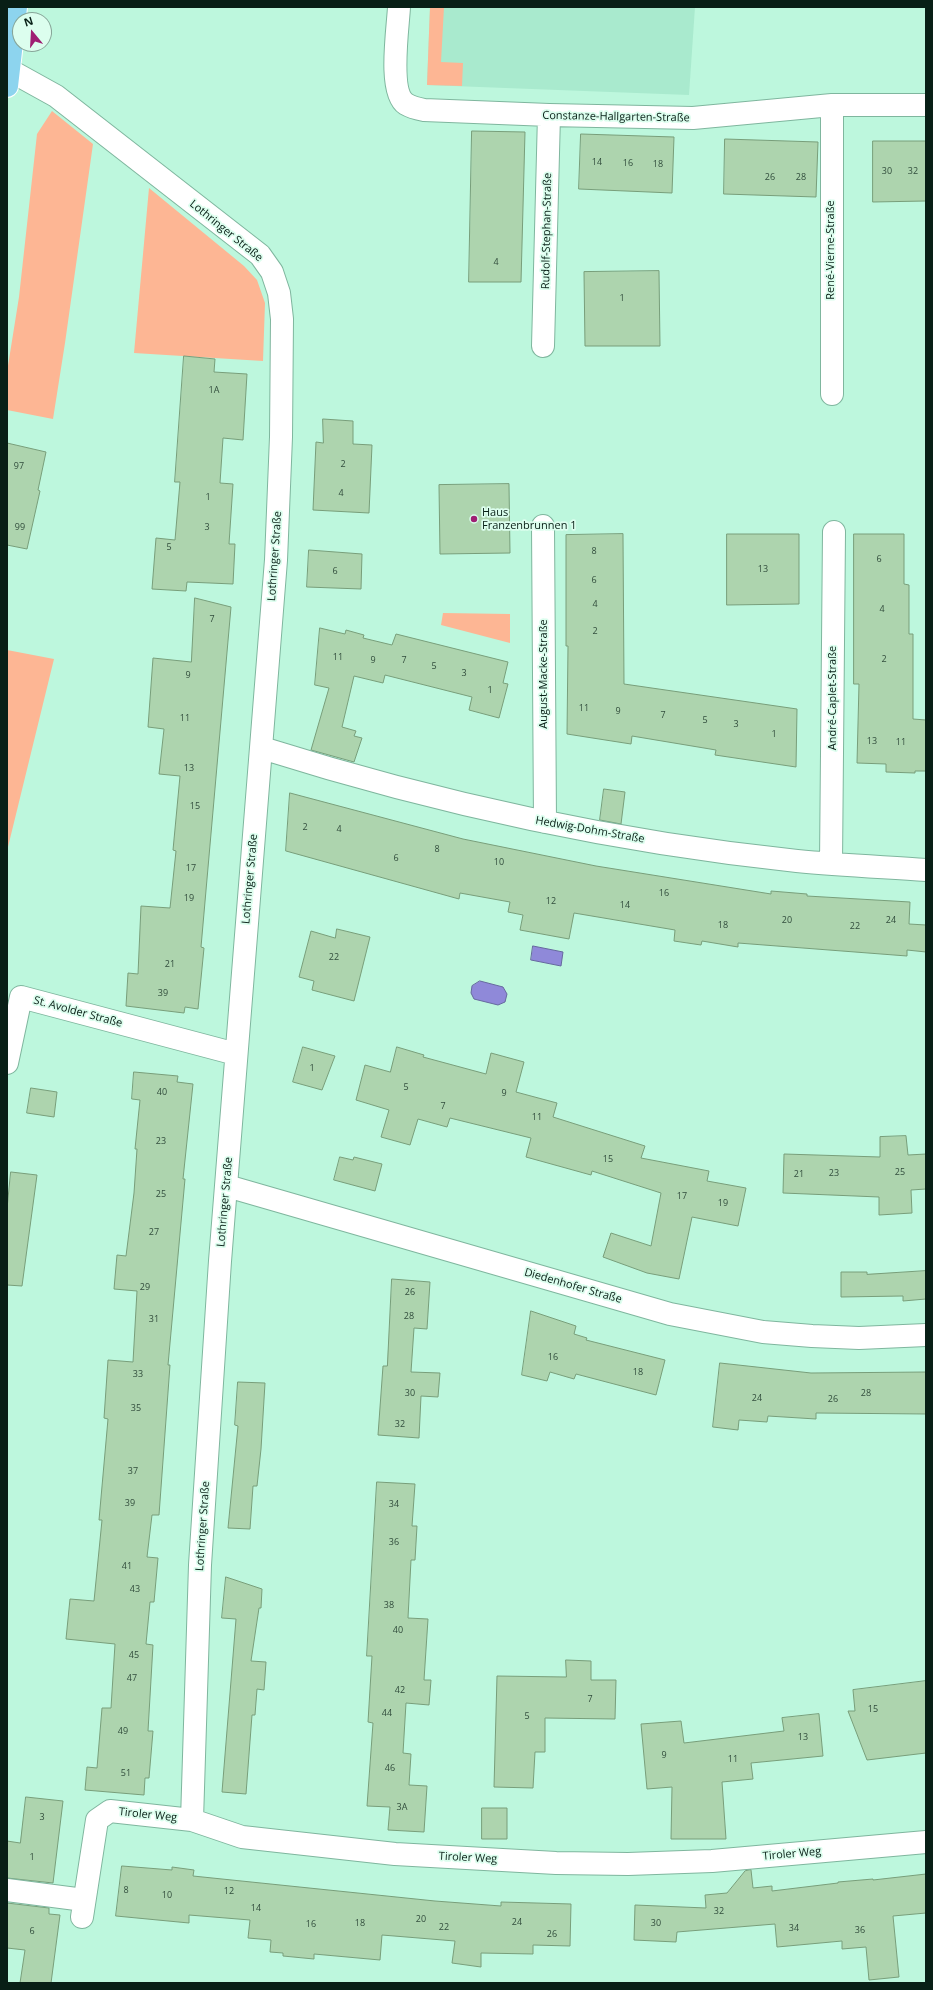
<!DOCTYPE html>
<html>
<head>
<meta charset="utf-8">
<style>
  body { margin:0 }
  #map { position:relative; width:933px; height:1990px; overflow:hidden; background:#bdf7dd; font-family:"Open Sans",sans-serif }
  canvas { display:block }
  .frame { position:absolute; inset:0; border:8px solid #081f16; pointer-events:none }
  .north { position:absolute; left:12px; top:12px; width:40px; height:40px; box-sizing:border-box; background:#dcfeee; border:1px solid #87a598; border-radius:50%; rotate:342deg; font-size:11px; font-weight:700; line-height:16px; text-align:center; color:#081f16 }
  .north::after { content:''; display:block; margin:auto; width:14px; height:18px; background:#9f1f73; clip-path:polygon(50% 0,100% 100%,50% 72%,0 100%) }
</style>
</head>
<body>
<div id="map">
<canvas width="933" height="1990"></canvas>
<div class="frame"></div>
<div class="north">N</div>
</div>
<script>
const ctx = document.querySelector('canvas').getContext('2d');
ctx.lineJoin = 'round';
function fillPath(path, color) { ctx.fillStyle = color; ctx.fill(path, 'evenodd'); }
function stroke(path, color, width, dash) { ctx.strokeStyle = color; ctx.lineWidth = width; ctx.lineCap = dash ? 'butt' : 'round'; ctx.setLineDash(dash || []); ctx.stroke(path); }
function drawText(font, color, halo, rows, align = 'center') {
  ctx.font = font + ' "Open Sans",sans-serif'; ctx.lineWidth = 3.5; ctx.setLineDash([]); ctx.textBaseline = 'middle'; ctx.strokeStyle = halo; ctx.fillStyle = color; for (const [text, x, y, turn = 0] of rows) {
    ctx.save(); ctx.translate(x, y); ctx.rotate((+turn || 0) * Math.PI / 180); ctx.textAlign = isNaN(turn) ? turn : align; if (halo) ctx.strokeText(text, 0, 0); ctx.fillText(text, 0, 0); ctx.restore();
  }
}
fillPath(new Path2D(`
  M430,7H695L689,95L427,85Z`), '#a9eace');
fillPath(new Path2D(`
  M430,7H444L441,62L463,63L462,86L427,85Z
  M52,111L93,144L65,343L53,419L7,410V372L19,297L37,134Z
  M149,188L244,266L257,280L265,303L263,361L134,353Z
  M443,613L510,614V643L441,625Z
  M7,650L54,659L7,851Z`), '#fdb694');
const water = new Path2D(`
  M533,946L563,952L561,966L531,960Z
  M480,981L503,987L507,994L505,1002L498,1005L474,999L471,993L472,986Z`);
fillPath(water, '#8f89d9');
stroke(water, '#66699e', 1);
const building = new Path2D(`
  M472,131L525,132L521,282H469Z
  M581,134L674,137L672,193L579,189Z
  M725,139L818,142L816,197L724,194Z
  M873,141H926V201L873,202Z
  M659,271L660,346H585L584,272Z
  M184,356L215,359L214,372L247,374L243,440L223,438L220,483L233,484L229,544H235L233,584L187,582L186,591L152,589L156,538L175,540L180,482H175Z
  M323,419L353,421V444L372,445L369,513L313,510L316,442L323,443Z
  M7,443L46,452L38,490L40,491L27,549L7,545Z
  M509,484L510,553L440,554L439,485Z
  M623,534L624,684L797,709L796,767L715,755L716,750L632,736L631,744L567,734L568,646H566V535Z
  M727,534H799V604L727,605Z
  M854,534H904V584L909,585V634H913V719L926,720V771H915V773L886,772V764L857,763L859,684H854Z
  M309,550L362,554L361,589L307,587Z
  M195,598L231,607L201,947L204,948L198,1009L185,1007L184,1013L126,1006L128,973L138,974L141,906L170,908L176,851L173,850L180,776L159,774L164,729L148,727L153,658L191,662Z
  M320,628L345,634L346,630L364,635L363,638L392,645L396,634L508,662L503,683L508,684L499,718L469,710L472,697L385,675L383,683L354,676L342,727L356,731L354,736L362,738L354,762L311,750L329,688L315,685Z
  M604,789L625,792L621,824L600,820Z
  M290,793L463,839L596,866L771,894V891L807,894V896L910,902L909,924L926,925V952L907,950V956L738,943V947L702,941L701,945L674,941L675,930L574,913L569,939L520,930L523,915L508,912L510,902L460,893L459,899L286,851Z
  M337,929L370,937L354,1001L312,990L314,981L299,977L311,931L335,938Z
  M303,1047L335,1056L322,1090L293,1082Z
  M397,1047L424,1055L423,1057L486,1074L491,1053L524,1062L516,1092L557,1103L553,1117L645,1146L641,1158L709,1171L707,1181L746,1188L738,1226L692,1217L679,1279L647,1273L603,1257L611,1233L651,1246L661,1193L592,1171L591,1175L526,1157L531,1138L450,1118L447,1127L418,1119L410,1145L381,1137L389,1110L356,1100L365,1065L390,1072Z
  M134,1072L178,1076L177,1082L193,1084L183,1179H185L168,1365H170L159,1515H152L147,1557L158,1558L154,1602H150L146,1644L153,1645L148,1731H153L149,1778H145L144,1795L85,1790L87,1767L97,1768L102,1708H111L115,1644L66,1639L70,1599L94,1601L102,1520H99L108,1419L104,1418L108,1360L133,1362L137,1291L114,1289L117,1255L126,1256L134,1193L137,1149H135L140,1100L132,1099Z
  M31,1088L57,1092L54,1117L27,1113Z
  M906,1136L908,1155L926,1154V1189L911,1190L912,1213L879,1215V1197L783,1193L784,1154L880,1157V1137Z
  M340,1157L353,1160L354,1157L382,1164L375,1191L334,1180Z
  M11,1172L37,1175L22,1286L7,1285V1209Z
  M926,1271V1299L903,1301V1296L841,1297V1272H867V1274Z
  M392,1279L430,1282L427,1329L414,1328L411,1372L440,1373L438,1397L421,1396L419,1438L378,1435L383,1366H387Z
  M531,1311L576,1326L574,1334L587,1338L586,1340L665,1360L656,1395L576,1374L574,1379L550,1372L547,1381L522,1375Z
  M720,1363L811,1373L926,1372V1414L816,1413V1419L768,1416L767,1422L739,1420L738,1430L713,1427Z
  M238,1382L265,1383L261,1449L257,1486H253L250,1529L228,1528L238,1426L235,1425Z
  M377,1482L415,1484L412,1526H417L415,1560H411L408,1618L428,1619L424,1680H431L429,1705L406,1703L403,1753L411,1754L409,1785L427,1786L424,1832L388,1830L390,1807L367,1806L373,1723L368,1722L372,1656H367Z
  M226,1577L262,1589L261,1608H259L251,1661L266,1662L264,1690L257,1689L255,1715H252L246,1794L222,1792L236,1619L222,1618Z
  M566,1660L591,1661V1680H616L615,1719L545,1718V1752H535L533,1788L494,1787L497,1676L566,1677Z
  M926,1681V1753L867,1760L848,1711H855L853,1690Z
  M819,1714L823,1756L751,1763L753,1779L722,1782L726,1839H671L672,1787L647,1789L641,1724L681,1721L684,1743L784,1731L782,1718Z
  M26,1797L63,1801L53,1883L7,1878V1841L20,1843Z
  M482,1808H507V1839H482Z
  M122,1866L172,1870V1867L194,1870L193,1876L435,1901L501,1906V1902L571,1904L570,1946L533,1945V1954L481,1953V1967L452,1963L455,1941L382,1935L380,1960L314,1954V1959L283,1956V1953L270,1952L271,1940L248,1938L250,1920L189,1915V1923L116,1916Z
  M751,1870L753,1888L772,1886V1891L838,1883V1882L873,1879V1880L926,1874V1913L893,1916L899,1977L869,1980L866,1947L842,1949V1941L777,1947L775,1924L677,1932L676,1942L634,1940L635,1905L706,1908L705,1895L727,1893L745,1871Z
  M7,1903L49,1908V1914L60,1915L51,1983H20L25,1950L7,1948Z`);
fillPath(building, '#add4ae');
stroke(building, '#789e7a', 1);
const minor = new Path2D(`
  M399,7C398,28 388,92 406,104C411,107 419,109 424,110L549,115L693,118L832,105H926
  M9,70L56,96L260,255L272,272L279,293L282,319L281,437L276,560L220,1261L200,1565L192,1820
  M832,105V394
  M543,346L549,115
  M543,526L545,822
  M262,748C436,803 615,842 797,861C840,865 883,867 926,870
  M831,863L834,532
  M7,1063L21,997L236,1054
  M227,1186L670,1314L763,1332L812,1336L859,1338L926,1335
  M7,1890L84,1900
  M82,1917L97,1820L110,1811L192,1820L242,1837L395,1854L556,1863L628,1864L712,1861L926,1842`);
const major = new Path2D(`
  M7,86L16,7`);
stroke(minor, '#7fb69e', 24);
stroke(major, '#fff', 24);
stroke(minor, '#fff', 22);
stroke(major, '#8dd4ee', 22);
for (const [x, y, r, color] of [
  [474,519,4,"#9f1f73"]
]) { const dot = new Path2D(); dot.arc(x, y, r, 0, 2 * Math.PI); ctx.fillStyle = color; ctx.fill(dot); stroke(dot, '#dcfeee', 1.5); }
drawText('9px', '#314c3c', null, [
  ["14",597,162],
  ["16",628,163],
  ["18",658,164],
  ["30",887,171],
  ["32",913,171],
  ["26",770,177],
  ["28",801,177],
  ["4",496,262],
  ["1",622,298],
  ["1A",214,390],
  ["2",343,464],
  ["97",19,466],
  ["4",341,493],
  ["1",208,497],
  ["99",20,527],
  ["3",207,527],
  ["5",169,547],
  ["8",594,551],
  ["6",879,559],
  ["13",763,569],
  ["6",335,571],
  ["6",594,580],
  ["4",595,604],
  ["4",882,609],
  ["7",212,619],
  ["2",595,631],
  ["11",338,657],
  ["2",884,659],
  ["9",373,660],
  ["7",404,660],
  ["5",434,666],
  ["3",464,673],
  ["9",188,675],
  ["1",490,690],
  ["11",584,708],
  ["9",618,711],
  ["7",663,715],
  ["11",185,718],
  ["5",705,720],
  ["3",736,724],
  ["1",774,734],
  ["13",872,741],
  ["11",901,742],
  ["13",189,768],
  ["15",195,806],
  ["2",305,827],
  ["4",339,829],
  ["8",437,849],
  ["6",396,858],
  ["10",499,862],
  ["17",191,868],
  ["16",664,893],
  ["19",189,898],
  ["12",551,901],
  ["14",625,905],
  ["20",787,920],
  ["24",891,920],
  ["18",723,925],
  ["22",855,926],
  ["22",334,957],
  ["21",170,964],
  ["39",163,993],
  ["1",312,1068],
  ["5",406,1087],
  ["40",162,1092],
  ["9",504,1093],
  ["7",443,1106],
  ["11",537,1117],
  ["23",161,1141],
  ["15",608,1159],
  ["25",900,1172],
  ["23",834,1173],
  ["21",799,1174],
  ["25",161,1194],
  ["17",682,1196],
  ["19",723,1203],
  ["27",154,1232],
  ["29",145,1287],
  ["26",410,1292],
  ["28",409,1316],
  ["31",154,1319],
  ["16",553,1357],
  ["18",638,1372],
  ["33",138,1374],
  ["30",410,1393],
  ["28",866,1393],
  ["24",757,1398],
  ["26",833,1399],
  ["35",136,1408],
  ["32",400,1424],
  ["37",133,1471],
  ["39",130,1503],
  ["34",394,1504],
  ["36",394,1542],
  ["41",127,1566],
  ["43",135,1589],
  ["38",389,1605],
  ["40",398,1630],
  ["45",134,1655],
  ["47",132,1678],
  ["42",400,1690],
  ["7",590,1699],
  ["15",873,1709],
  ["44",387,1713],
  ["5",527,1716],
  ["49",123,1731],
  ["13",803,1737],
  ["9",664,1755],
  ["11",733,1759],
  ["46",390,1768],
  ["51",126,1773],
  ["3A",402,1807],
  ["3",42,1817],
  ["1",32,1857],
  ["8",126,1890],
  ["12",229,1891],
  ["10",167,1895],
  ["14",256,1908],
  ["32",719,1911],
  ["20",421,1919],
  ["24",517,1922],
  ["18",360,1923],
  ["30",656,1923],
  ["16",311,1924],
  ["22",444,1927],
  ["34",794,1928],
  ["36",860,1930],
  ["6",32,1931],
  ["26",552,1934]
]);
drawText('11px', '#081f16', '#dcfeee', [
  ["Constanze-Hallgarten-Straße",616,117,1],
  ["Lothringer Straße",226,231,39],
  ["Rudolf-Stephan-Straße",547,231,-89],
  ["René-Vierne-Straße",831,250,-90],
  ["Lothringer Straße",275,556,-86],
  ["August-Macke-Straße",544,674,-90],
  ["André-Caplet-Straße",833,698,-90],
  ["Hedwig-Dohm-Straße",590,830,10],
  ["Lothringer Straße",250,879,-85],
  ["St. Avolder Straße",78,1012,15],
  ["Lothringer Straße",225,1202,-85],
  ["Diedenhofer Straße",573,1286,16],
  ["Lothringer Straße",203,1526,-86],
  ["Tiroler Weg",148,1815,6],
  ["Tiroler Weg",792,1854,-5],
  ["Tiroler Weg",468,1858,3]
]);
drawText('11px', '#081f16', '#dcfeee', [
  ["Haus",482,513],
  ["Franzenbrunnen 1",482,526]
], 'left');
</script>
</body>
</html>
